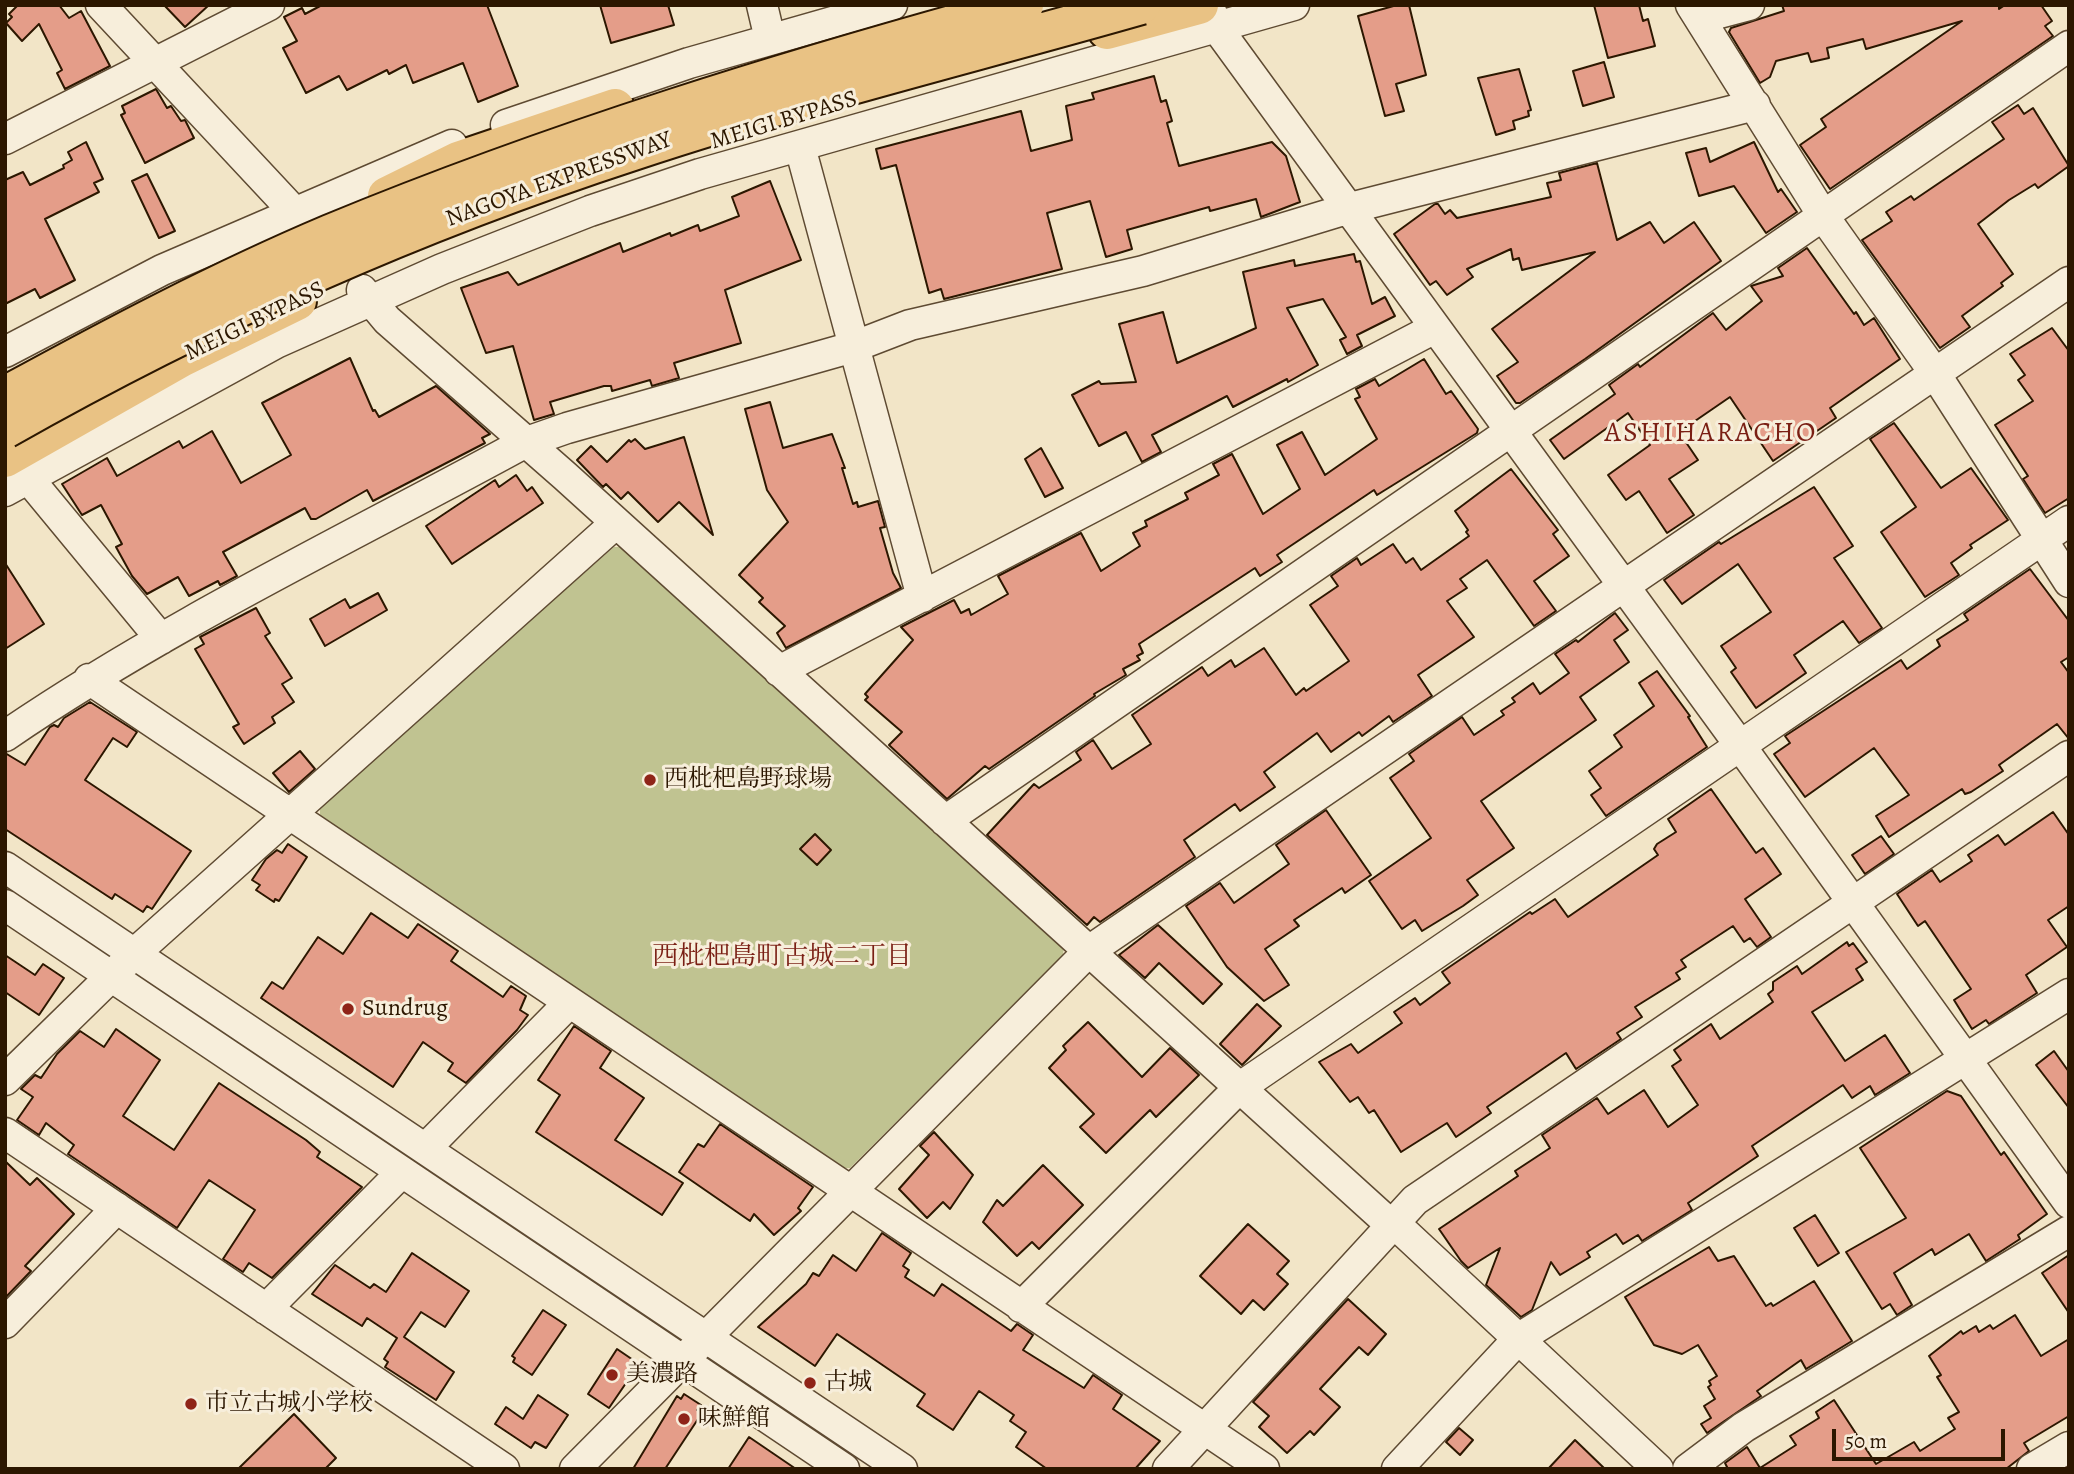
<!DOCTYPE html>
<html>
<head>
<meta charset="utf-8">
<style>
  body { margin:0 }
  #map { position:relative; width:2074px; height:1474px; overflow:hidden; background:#f2e5c7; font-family:Alegreya,serif }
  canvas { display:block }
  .frame { position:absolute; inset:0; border:7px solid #2c1700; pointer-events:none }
  .scale { position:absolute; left:1832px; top:1429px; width:173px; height:32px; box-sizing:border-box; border:4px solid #2c1700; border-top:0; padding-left:9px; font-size:21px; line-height:24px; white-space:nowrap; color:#2c1700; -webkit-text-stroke:5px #f7eedb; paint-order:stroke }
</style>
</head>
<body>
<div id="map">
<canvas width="2074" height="1474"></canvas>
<div class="frame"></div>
<div class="scale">50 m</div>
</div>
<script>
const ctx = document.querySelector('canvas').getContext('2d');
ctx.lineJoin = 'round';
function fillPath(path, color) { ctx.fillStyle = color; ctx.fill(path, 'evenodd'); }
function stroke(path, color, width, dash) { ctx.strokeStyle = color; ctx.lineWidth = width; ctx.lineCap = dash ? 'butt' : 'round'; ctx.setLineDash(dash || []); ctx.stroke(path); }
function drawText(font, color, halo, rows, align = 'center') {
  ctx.font = font + ' Alegreya,"Noto Serif JP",serif'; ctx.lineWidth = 6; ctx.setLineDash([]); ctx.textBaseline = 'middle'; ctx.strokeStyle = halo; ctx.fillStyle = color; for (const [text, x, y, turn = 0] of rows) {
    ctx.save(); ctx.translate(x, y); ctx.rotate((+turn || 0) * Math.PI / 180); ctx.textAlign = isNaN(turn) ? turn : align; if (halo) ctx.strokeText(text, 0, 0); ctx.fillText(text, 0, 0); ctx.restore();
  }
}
fillPath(new Path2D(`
  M614,547H626L1064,946L1063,955L850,1168H837L320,821V803Z`), '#c0c391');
const building = new Path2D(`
  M18,5H59L69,18L81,11L110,66L65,89L57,73L62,70L39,24L22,41L6,23L12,17L9,14Z
  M164,5H209L185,27Z
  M322,5H487L518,86L478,102L463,63L413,83L406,65L389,74L387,70L347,90L339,76L306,93L283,48L297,41L284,17L302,8L305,14Z
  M600,5H668L674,25L611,43Z
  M1397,5H1409L1426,75L1396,84L1404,111L1385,116L1358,16Z
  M1594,5H1639L1643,21L1648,19L1655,46L1608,58Z
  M1782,5H1999V9L2005,5H2041L2052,21L2045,26L2053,36L1830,189L1800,145L1826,127L1821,119L1962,21L1866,49L1863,39L1827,48L1829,58L1811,62L1808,53L1776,61L1770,77L1760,83L1729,32L1731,28L1784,11Z
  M1604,62L1614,97L1583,106L1573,71Z
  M1519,69L1531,110L1528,111L1529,116L1513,121L1515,129L1496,135L1478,78Z
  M1154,76L1161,102L1166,100L1172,121L1167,123L1179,166L1272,142L1286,156L1300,202L1261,217L1256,199L1210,211L1209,207L1127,230L1132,249L1106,257L1090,201L1047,213L1062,269L944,299L941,289L929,293L896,165L881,169L876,149L1021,111L1031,151L1072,140L1066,106L1094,99L1092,93Z
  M156,89L167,108L171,106L181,121L185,120L194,138L145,163L121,115L125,113L122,106Z
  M2018,105L2024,114L2033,108L2069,166L2038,188L2035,184L2009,200L1978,224L2013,274L2001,283L2003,286L1962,316L1970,327L1940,348L1862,240L1892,221L1886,212L1911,196L1914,200L2004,139L1992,122Z
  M86,142L103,179L94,183L99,192L45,219L75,280L40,298L35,289L5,304V180L23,172L30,185L64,168L63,165L72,160L68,152Z
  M1754,142L1778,192L1781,189L1797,212L1766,233L1734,186L1699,196L1686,153L1706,148L1710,162Z
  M1597,163L1617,240L1650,222L1664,243L1694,222L1721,261L1585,359L1520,403H1516L1497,376L1518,362L1492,329L1595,252L1522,270L1519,258L1513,260L1511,249L1467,269L1473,277L1447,295L1436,281L1430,285L1394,234L1435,204H1438L1445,214L1450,210L1457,218L1551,197L1547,183L1561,180L1559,173Z
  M147,174L175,231L159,238L132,181Z
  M770,181L801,260L725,290L741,343L674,363L679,378L652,386L650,380L612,391L611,386H604L550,402L554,414L534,420L513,346L486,353L461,288L508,272L518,285L620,243L623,252L670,233L671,236L698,225L700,231L739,216L732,197Z
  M1807,248L1854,314L1856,312L1864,325L1874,318L1900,359L1830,408L1836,418L1773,461L1730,397L1679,432L1698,460L1669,479L1694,515L1667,533L1639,491L1626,500L1608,475L1650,445L1628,413L1564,459L1550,440L1615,394L1609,385L1638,364L1640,367L1713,313L1726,330L1762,301L1751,286L1783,276L1778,268Z
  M1354,254L1356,262L1360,261L1372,304L1385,297L1395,316L1357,335L1362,346L1347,354L1340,340L1346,337L1323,299L1287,308L1318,365L1288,382L1287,379L1233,407L1227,396L1152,435L1161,452L1142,462L1126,432L1099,446L1072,395L1099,381L1101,384L1136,382L1119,324L1163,312L1177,363L1256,328L1243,272L1294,260L1295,266Z
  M2052,328L2069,351V498L2045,513L2023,479L2028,476L1995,425L2033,401L2018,380L2025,375L2010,354Z
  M350,358L373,411L375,410L379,417L436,386L490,434L482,438L485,443L373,501L367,490L316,519H311L305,508L223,552L237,576L220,585L218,581L189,596L178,577L147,594L132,576L116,547L122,544L101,505L82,515L62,484L107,458L117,476L179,441L183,448L212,431L241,483L291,455L262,403Z
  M1424,359L1446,394L1451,391L1478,429L1477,433L1377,495L1374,490L1277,555L1282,562L1260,576L1255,568L1139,644L1143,653L1137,656L1140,660L1123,669L1126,675L1094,694L1095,696L989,769L985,766L947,799L889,745L902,732L865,700L868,697L865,694L913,640L901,627L954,600L961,613L969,609L971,615L1008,594L998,576L1081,533L1101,571L1140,546L1133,533L1147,526L1145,521L1188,499L1185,493L1219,475L1213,464L1232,454L1263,514L1300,489L1277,445L1302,432L1325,475L1377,439L1355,399L1360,397L1356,389L1375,379L1379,386Z
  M770,402L783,448L832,434L845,468H842L853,504L857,502L858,507L878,501L885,527L880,528L893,573L901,588L786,648L777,633L785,626L759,602L763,598L739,575L788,522L767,490L745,409Z
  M1894,423L1941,488L1971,468L2008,520L1970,545L1972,548L1951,563L1959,575L1925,597L1881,532L1916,507L1870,439Z
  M684,437L713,535L679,502L658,522L628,492L621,499L606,484L603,487L577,460L591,446L607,462L629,440L631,442L635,439L645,449Z
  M1041,448L1063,488L1045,497L1025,459Z
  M1511,469L1558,530L1553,534L1569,556L1534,581L1556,611L1534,626L1487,560L1460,579L1467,588L1447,601L1474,637L1418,675L1432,696L1393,722L1389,716L1362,736L1359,732L1331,752L1317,733L1264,772L1275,787L1240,811L1235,804L1184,840L1195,857L1100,922L1094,917L1087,925L987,835L1034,784L1039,788L1081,760L1076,752L1093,740L1112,769L1151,744L1132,715L1202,667L1208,676L1231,660L1235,667L1264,648L1296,695L1304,688L1306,691L1349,661L1310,605L1338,586L1331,576L1357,558L1361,565L1393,544L1406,563L1413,558L1421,570L1469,536L1466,532L1468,530L1455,511Z
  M516,475L527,491L532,487L543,503L452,564L426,526L495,480L499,487Z
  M1814,487L1853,546L1834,558L1882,628L1859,643L1843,621L1794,655L1806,673L1756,708L1731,672L1736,668L1721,646L1771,612L1738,564L1682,604L1664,580L1719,542L1721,544Z
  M5,563L44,624L5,649Z
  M2030,569L2069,621V657L2061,662L2069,673V739L2057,724L1999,765L2003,771L1971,792L1965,794L1962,789L1889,837L1876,816L1909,795L1874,748L1805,797L1774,754L1790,743L1785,736L1901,660L1907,669L1940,646L1937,640L1968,620L1964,614Z
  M378,593L387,610L325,646L310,619L345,599L350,608Z
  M256,608L270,633L265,636L292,678L282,684L294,702L272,717L275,723L244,744L233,727L239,724L195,649L204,644L200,637Z
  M1615,613L1628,630L1614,640L1629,662L1580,697L1596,720L1481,801L1514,848L1467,880L1478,895L1463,906L1422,931L1415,920L1402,929L1369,881L1431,838L1390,778L1414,761L1409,754L1462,717L1474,735L1504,715L1501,711L1515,702L1512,698L1533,683L1540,694L1569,673L1555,654L1576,640L1578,642Z
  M1657,671L1690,716L1688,717L1707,747L1606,816L1591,795L1601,788L1589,771L1622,747L1614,735L1654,706L1639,683Z
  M90,702L137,732L127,747L113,738L85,780L191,851L152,909L147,906L143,912L115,894L112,899L5,829V753L25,765L50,727L54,725L58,727L64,718Z
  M300,751L315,769L289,792L273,773Z
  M1711,789L1756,853L1763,848L1781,874L1745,899L1771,937L1757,947L1750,938L1744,942L1733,926L1681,960L1686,967L1676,973L1680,979L1635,1007L1642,1017L1617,1033L1621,1039L1576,1069L1566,1053L1487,1107L1491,1113L1456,1137L1447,1123L1401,1152L1374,1110L1369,1113L1358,1097L1350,1102L1319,1062L1351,1044L1358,1053L1402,1023L1394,1012L1415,998L1420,1005L1450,983L1442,972L1530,912L1532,914L1555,899L1568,917L1658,855L1654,849L1657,844L1676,832L1668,819Z
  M1326,810L1371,875L1345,893L1342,888L1294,920L1299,926L1265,949L1289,985L1264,1001L1227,967L1186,906L1220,883L1234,903L1289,864L1276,845Z
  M2053,812L2069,835V906L2048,920L2067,947L2026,975L2037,993L1989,1024L1986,1020L1972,1029L1954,1000L1971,989L1925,921L1918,926L1897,894L1932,870L1940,882L1972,861L1968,855L1998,835L2005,845Z
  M815,834L831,850L817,865L800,849Z
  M1881,836L1894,854L1865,874L1852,855Z
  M288,844L307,857L279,901L275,899L274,902L256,890L260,885L252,880L266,859L277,850L282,853Z
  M371,913L408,938L418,924L458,951L451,961L503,997L511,986L526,996L520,1010L528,1015L517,1030L466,1083L448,1071L453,1063L423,1042L393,1087L261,998L272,982L283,989L318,937L343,954Z
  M1158,925L1222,984L1203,1004L1159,963L1145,978L1119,955Z
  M1847,942L1849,946L1853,943L1867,962L1856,969L1863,980L1812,1012L1845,1061L1885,1035L1910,1073L1875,1095L1870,1086L1852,1098L1843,1085L1752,1146L1758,1156L1688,1203L1692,1210L1642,1241L1638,1235L1623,1244L1616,1234L1587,1252L1590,1257L1560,1275L1551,1262L1532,1310L1521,1317L1486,1285L1500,1248L1468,1268L1461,1261L1439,1229L1518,1176L1515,1171L1550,1148L1542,1135L1597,1098L1608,1114L1644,1090L1668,1127L1698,1105L1672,1066L1681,1060L1674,1050L1711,1024L1720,1039L1773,1002L1768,994L1773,990V982L1797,966L1802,974Z
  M5,955L35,975L43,964L64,978L39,1015L5,992Z
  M1257,1004L1281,1026L1242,1065L1220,1044Z
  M1088,1022L1142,1077L1170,1048L1199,1075L1156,1117L1150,1110L1106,1153L1080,1127L1094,1114L1049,1068L1066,1050L1063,1046Z
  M574,1026L611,1051L600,1068L644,1098L615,1140L683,1183L662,1215L536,1132L560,1095L538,1080Z
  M116,1029L160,1060L123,1116L174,1150L219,1083L306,1140L320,1152L317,1157L362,1187L272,1278L249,1263L243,1272L223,1259L255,1210L209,1180L177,1228L68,1154L74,1145L46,1123L39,1135L17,1120L33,1097L21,1089L35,1075L41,1078L57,1054L80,1031L104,1047Z
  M2054,1051L2069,1072V1108L2036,1065Z
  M1947,1091L1961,1096L2001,1155L2004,1152L2047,1214L2018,1235L2020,1239L1986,1261L1969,1234L1935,1255L1932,1249L1894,1273L1912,1305L1897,1315L1890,1304L1882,1309L1846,1252L1906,1218L1860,1148Z
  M720,1124L813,1187L798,1208L801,1211L774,1235L754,1214L750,1221L679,1172L698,1144L704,1147Z
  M934,1132L973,1175L950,1209L943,1202L927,1218L899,1189L929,1155L920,1146Z
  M5,1161L30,1185L37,1178L74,1214L25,1266L31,1271L5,1298Z
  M1043,1165L1083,1205L1039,1249L1032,1242L1017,1256L983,1222L997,1200L1003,1206Z
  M1815,1215L1839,1253L1818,1266L1794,1228Z
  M1248,1224L1289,1261L1277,1274L1288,1284L1264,1310L1253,1300L1241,1314L1200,1276Z
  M882,1233L911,1253L903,1266L909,1270L905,1277L934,1296L942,1284L1011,1331L1017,1324L1033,1335L1023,1350L1084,1388L1093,1375L1122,1395L1113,1409L1160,1441L1135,1469H1047L1016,1447L1026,1432L1010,1421L1014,1415L979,1391L953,1430L917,1406L925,1394L837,1334L815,1366L758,1327L806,1284L813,1273L819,1276L833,1255L856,1271Z
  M1709,1247L1718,1261L1734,1256L1766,1306L1771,1303L1773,1306L1814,1281L1852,1341L1806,1369L1801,1360L1757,1391L1761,1396L1707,1433L1701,1424L1711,1418L1704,1406L1715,1399L1708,1387L1711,1385L1709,1381L1717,1376L1698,1345L1682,1354L1654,1345L1625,1297Z
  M412,1253L469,1291L445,1327L421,1312L404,1337L454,1372L436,1400L385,1367L388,1362L384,1359L397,1338L367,1318L362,1326L312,1294L335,1265L370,1288L374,1284L386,1292Z
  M2069,1255V1313L2042,1273Z
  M1348,1299L1386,1334L1368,1355L1359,1347L1320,1389L1340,1407L1314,1435L1310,1431L1287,1453L1259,1427L1269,1416L1253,1402Z
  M543,1310L566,1325L532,1375L513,1362L515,1358L512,1356Z
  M2015,1315L2041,1356L2069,1339V1416L2024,1443L2029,1451L2006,1469H1728L1725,1463L1747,1447L1760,1468L1796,1445L1790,1436L1819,1418L1816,1412L1834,1400L1876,1464L1914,1442L1920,1451L1955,1429L1948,1418L1959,1412L1937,1377L1941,1375L1929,1356L1961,1331L1963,1334L1976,1326L1979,1332L1990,1325L1993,1329Z
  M617,1349L639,1364L609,1408L588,1394Z
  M684,1394L701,1405L697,1410L702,1413L665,1469H633L677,1396L681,1399Z
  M538,1395L568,1415L546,1448L535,1442L531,1448L495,1424L506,1407L523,1419Z
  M294,1414L336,1458L325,1469H238Z
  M1459,1428L1473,1440L1460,1455L1446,1442Z
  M749,1437L796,1469H728Z
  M1575,1440L1605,1469H1548Z`);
fillPath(building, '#e49d89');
stroke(building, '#2c1700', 2);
const minor = new Path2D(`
  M101,5L299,217
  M762,5L770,39
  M1208,5L1220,32L1739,744L2069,1203
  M1691,5L1824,217L1934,372L2069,582
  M1700,18L1749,5
  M506,125L689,63L892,5
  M5,139L269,5
  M800,147L922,597
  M362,290L387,320L565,476L1390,1224
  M5,352L162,270L452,145
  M28,478L161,639
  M5,491L276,343L442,269L590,211L700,174L1294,5
  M779,671L1435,328
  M89,679L1264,1469
  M5,736C169,624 350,538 524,443L567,428L853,347L910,325L1143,271L1350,208L1755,105
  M945,821L2069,46
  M5,867L902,1469
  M5,905L844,1469
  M5,1080L135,953L616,523
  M5,1133L504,1469
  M426,1148L569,1003
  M1393,1222L1658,1469
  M1021,1307L1239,1088L2069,521
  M266,1309L402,1172
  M5,1323L117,1208
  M575,1469L1089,951L2069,282
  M1168,1469L1415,1200L2069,756
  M1397,1469L1518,1339L2069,994
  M1688,1469L1744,1427L2069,1231
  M2032,1469L2069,1447`);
const highway = new Path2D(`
  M1107,30L1199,5
  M387,196L458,161L615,108
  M5,458L181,358L297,301`);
stroke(minor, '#5e4a32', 33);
stroke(highway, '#2c1700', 42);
stroke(minor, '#f7eedb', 30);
stroke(highway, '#e9c284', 38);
const highwayBridge = new Path2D(`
  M5,396C111,338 219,281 330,234C555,141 789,69 1024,5
  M5,429C204,316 418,221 636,150C802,95 973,53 1141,5`);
stroke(highwayBridge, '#2c1700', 42, []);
stroke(highwayBridge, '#e9c284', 38);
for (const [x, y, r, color] of [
  [650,780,7,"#8f2418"],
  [348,1009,7,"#8f2418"],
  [612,1375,7,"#8f2418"],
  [810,1383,7,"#8f2418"],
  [191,1404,7,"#8f2418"],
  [684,1419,7,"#8f2418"]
]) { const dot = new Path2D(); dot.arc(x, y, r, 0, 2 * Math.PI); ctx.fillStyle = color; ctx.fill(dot); stroke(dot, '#f7eedb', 2.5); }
drawText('24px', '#2c1700', '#f7eedb', [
  ["MEIGI BYPASS",784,121,-17],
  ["NAGOYA EXPRESSWAY",559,180,-20],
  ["MEIGI BYPASS",255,322,-26]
]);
drawText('24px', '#2c1700', '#f7eedb', [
  ["西枇杷島野球場",664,780],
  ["Sundrug",362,1009],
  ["美濃路",626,1375],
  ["古城",824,1383],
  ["市立古城小学校",205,1404],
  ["味鮮館",698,1419]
], 'left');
drawText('26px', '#7a1f14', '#f7eedb', [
  ["西枇杷島町古城二丁目",782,958]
]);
ctx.letterSpacing = '2px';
drawText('28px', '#7a1f14', '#f7eedb', [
  ["ASHIHARACHO",1711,434]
]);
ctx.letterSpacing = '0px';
</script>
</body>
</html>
